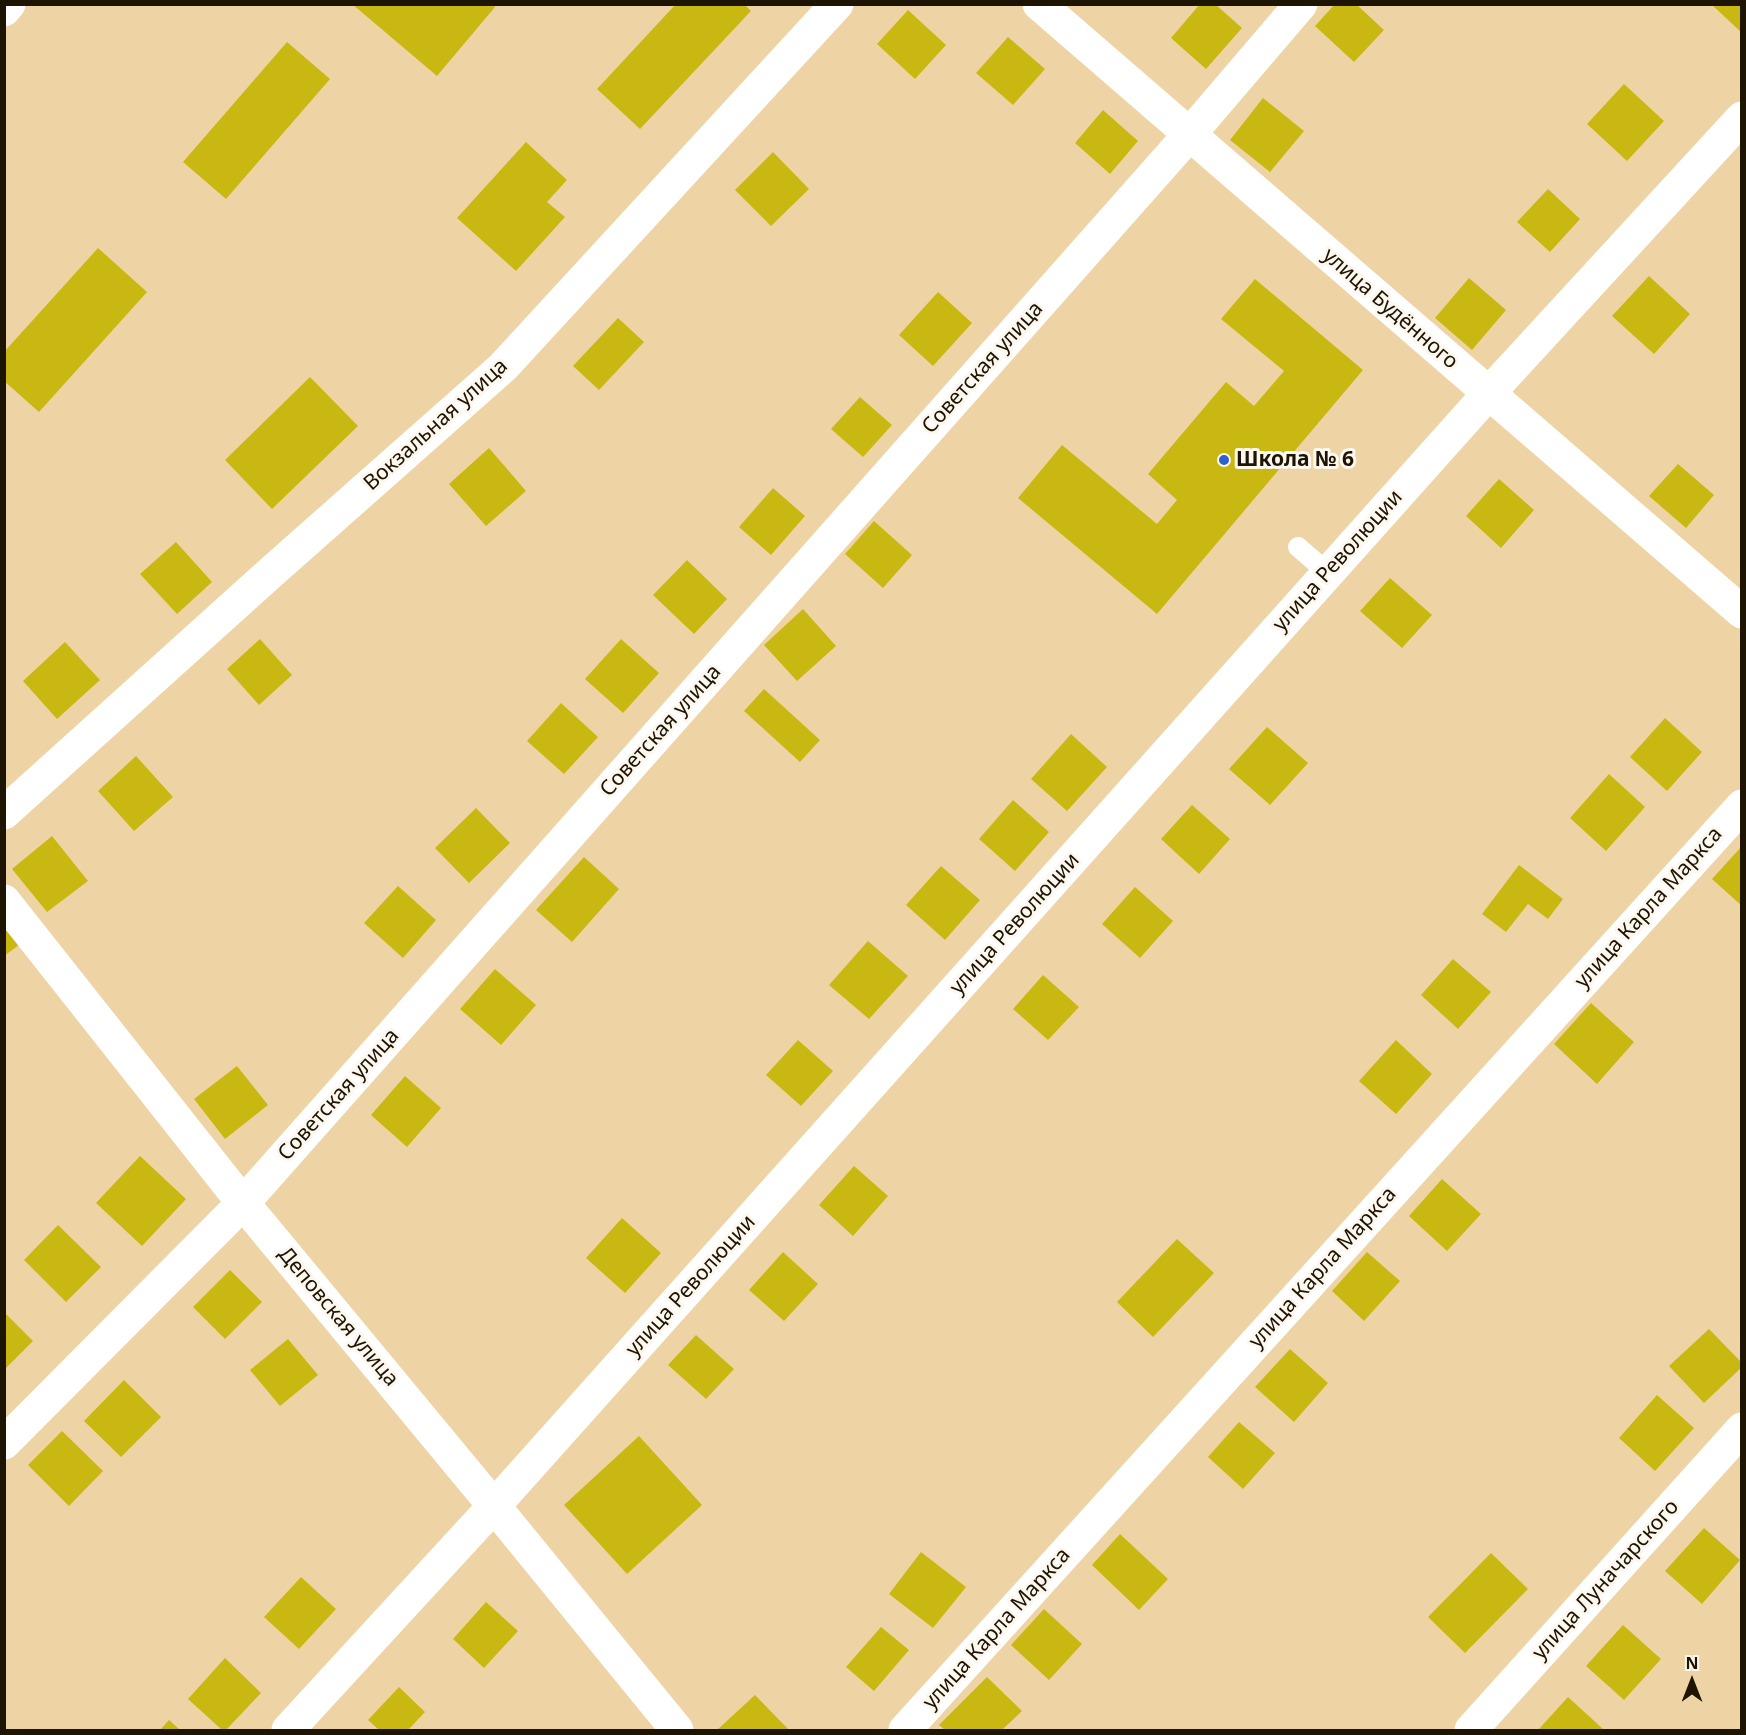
<!DOCTYPE html>
<html>
<head>
<meta charset="utf-8">
<style>
  body { margin:0 }
  #map { position:relative; width:1746px; height:1735px; overflow:hidden; background:#eed4a4; font-family:"Noto Sans",sans-serif }
  canvas { display:block }
  .frame { position:absolute; inset:0; border:6px solid #1d1403; pointer-events:none }
  .north { position:absolute; left:1662px; top:1651px; width:60px; height:60px; -webkit-text-stroke:4px #fdf8ef; paint-order:stroke; rotate:0deg; font-size:16px; font-weight:700; line-height:24px; text-align:center; color:#1d1403 }
  .north::after { content:''; display:block; margin:auto; width:21px; height:27px; background:#1d1403; clip-path:polygon(50% 0,100% 100%,50% 72%,0 100%) }
</style>
</head>
<body>
<div id="map">
<canvas width="1746" height="1735"></canvas>
<div class="frame"></div>
<div class="north">N</div>
</div>
<script>
const ctx = document.querySelector('canvas').getContext('2d');
ctx.lineJoin = 'round';
function fillPath(path, color) { ctx.fillStyle = color; ctx.fill(path, 'evenodd'); }
function stroke(path, color, width, dash) { ctx.strokeStyle = color; ctx.lineWidth = width; ctx.lineCap = dash ? 'butt' : 'round'; ctx.setLineDash(dash || []); ctx.stroke(path); }
function drawText(font, color, halo, rows, align = 'center') {
  ctx.font = font + ' "Noto Sans",sans-serif'; ctx.lineWidth = 6; ctx.setLineDash([]); ctx.textBaseline = 'middle'; ctx.strokeStyle = halo; ctx.fillStyle = color; for (const [text, x, y, turn = 0] of rows) {
    ctx.save(); ctx.translate(x, y); ctx.rotate((+turn || 0) * Math.PI / 180); ctx.textAlign = isNaN(turn) ? turn : align; if (halo) ctx.strokeText(text, 0, 0); ctx.fillText(text, 0, 0); ctx.restore();
  }
}
fillPath(new Path2D(`
  M352,4H493L495,7L437,76Z
  M676,4H744L751,11L640,129L597,89Z
  M1200,4H1215L1242,28L1206,69L1171,38Z
  M1335,4H1356L1384,30L1354,62L1315,26Z
  M1711,4H1742V33Z
  M908,10L946,45L915,79L877,44Z
  M1008,37L1045,69L1013,105L976,73Z
  M287,42L330,79L226,199L183,162Z
  M1624,84L1664,121L1627,161L1587,124Z
  M1263,98L1304,131L1270,172L1230,140Z
  M1103,110L1138,141L1110,174L1075,143Z
  M526,142L567,180L547,202L565,217L516,271L457,218Z
  M773,152L809,189L771,226L735,190Z
  M1548,189L1580,219L1550,252L1517,222Z
  M98,248L147,292L39,412L4,381V352Z
  M1649,276L1690,314L1654,354L1612,316Z
  M1469,278L1506,310L1472,350L1435,318Z
  M1255,279L1363,370L1157,614L1018,498L1062,445L1157,524L1177,500L1148,474L1226,382L1254,406L1284,371L1221,319Z
  M938,292L972,323L933,366L899,335Z
  M618,318L644,342L599,390L573,366Z
  M310,377L358,426L272,509L225,460Z
  M860,397L892,425L863,457L831,429Z
  M489,448L526,491L486,526L449,484Z
  M1678,464L1714,495L1686,528L1649,496Z
  M1499,479L1534,510L1501,548L1466,516Z
  M773,488L805,516L771,555L739,527Z
  M874,521L912,555L883,588L845,554Z
  M176,542L212,582L177,614L140,574Z
  M687,560L727,599L694,634L653,595Z
  M1390,578L1432,615L1402,648L1360,611Z
  M803,609L836,646L797,681L764,645Z
  M260,639L292,675L259,705L227,669Z
  M621,639L659,673L623,713L585,679Z
  M65,642L100,680L57,719L23,681Z
  M764,689L820,740L800,762L744,711Z
  M561,703L598,737L564,774L527,741Z
  M1665,718L1702,752L1667,791L1630,757Z
  M1267,727L1308,763L1270,805L1229,769Z
  M1071,734L1107,767L1067,811L1031,779Z
  M136,756L173,797L134,831L98,791Z
  M1609,774L1645,807L1606,851L1570,818Z
  M1013,800L1049,832L1015,871L979,839Z
  M1192,805L1230,839L1199,874L1161,839Z
  M476,808L510,843L469,883L435,848Z
  M52,836L88,881L47,912L12,869Z
  M1742,846V906L1712,879Z
  M584,857L619,889L572,942L536,910Z
  M1519,865L1563,899L1548,919L1528,904L1506,932L1482,914Z
  M941,866L980,900L945,940L906,905Z
  M398,886L436,920L403,958L364,923Z
  M1135,887L1173,921L1140,958L1102,924Z
  M4,927L19,945L4,956Z
  M868,941L908,976L869,1019L829,985Z
  M1453,959L1491,992L1458,1029L1421,995Z
  M495,969L536,1005L501,1045L460,1009Z
  M1043,975L1079,1007L1048,1040L1013,1009Z
  M1591,1003L1634,1042L1597,1084L1554,1044Z
  M798,1040L833,1071L801,1106L766,1075Z
  M1396,1040L1432,1074L1396,1114L1359,1081Z
  M237,1066L268,1105L225,1139L194,1099Z
  M405,1076L441,1108L407,1147L371,1115Z
  M140,1156L186,1199L142,1246L96,1203Z
  M854,1166L888,1196L853,1236L819,1205Z
  M1442,1179L1481,1214L1447,1251L1409,1216Z
  M622,1218L661,1253L625,1293L586,1258Z
  M58,1225L101,1267L66,1302L24,1260Z
  M1177,1239L1214,1273L1153,1337L1117,1302Z
  M783,1252L818,1284L784,1321L749,1290Z
  M1367,1252L1400,1281L1364,1321L1332,1291Z
  M230,1270L262,1302L225,1339L193,1307Z
  M4,1312L33,1341L4,1370Z
  M1709,1329L1742,1363V1367L1704,1403L1669,1366Z
  M696,1335L734,1369L706,1399L668,1365Z
  M288,1339L318,1375L280,1406L250,1370Z
  M1290,1349L1328,1383L1294,1422L1255,1387Z
  M124,1380L161,1417L121,1457L84,1421Z
  M1657,1395L1694,1428L1655,1471L1619,1438Z
  M1239,1422L1275,1453L1243,1489L1208,1457Z
  M62,1431L103,1471L69,1506L28,1465Z
  M639,1436L702,1505L627,1574L564,1505Z
  M1704,1528L1740,1560L1702,1604L1665,1571Z
  M1120,1534L1168,1579L1139,1610L1092,1565Z
  M921,1552L966,1587L933,1628L889,1594Z
  M1491,1553L1528,1589L1465,1653L1428,1617Z
  M301,1577L336,1609L299,1649L264,1617Z
  M486,1602L518,1631L484,1668L453,1639Z
  M1044,1609L1082,1644L1049,1680L1011,1645Z
  M1623,1625L1661,1659L1624,1700L1586,1666Z
  M881,1627L909,1650L874,1691L846,1667Z
  M225,1658L261,1693L226,1730H222L188,1699Z
  M987,1677L1022,1711L1002,1730H945L939,1725Z
  M399,1687L425,1712L408,1730H379L368,1720Z
  M755,1695L789,1730H717Z
  M1568,1697L1603,1729L1602,1730H1538Z
  M169,1720L180,1730H160Z`), '#c9b812');
stroke(new Path2D(`
  M1298,547L1328,573`), '#fff', 20);
stroke(new Path2D(`
  M1039,4L1742,612
  M4,10L9,4
  M4,813L268,575L503,367L837,4
  M4,901L243,1203L494,1506
  M4,1443L243,1203L1189,135L1301,4
  M905,1730L1742,806
  M1471,1730L1742,1429`), '#fff', 33);
stroke(new Path2D(`
  M494,1506L677,1730
  M288,1730L494,1506L1488,394L1742,118`), '#fff', 33);
for (const [x, y, r, color] of [
  [1224,460,6,"#2c61cf"]
]) { const dot = new Path2D(); dot.arc(x, y, r, 0, 2 * Math.PI); ctx.fillStyle = color; ctx.fill(dot); stroke(dot, '#fdf8ef', 2); }
drawText('21px', '#1d1403', '#fdf8ef', [
  ["улица Будённого",1390,309,41],
  ["Советская улица",983,368,-48],
  ["Вокзальная улица",436,425,-42],
  ["улица Революции",1338,561,-48],
  ["Советская улица",661,731,-48],
  ["улица Карла Маркса",1649,908,-48],
  ["улица Революции",1015,924,-48],
  ["Советская улица",339,1095,-48],
  ["улица Карла Маркса",1323,1268,-48],
  ["улица Революции",691,1286,-48],
  ["Деповская улица",338,1317,50],
  ["улица Луначарского",1606,1580,-48],
  ["улица Карла Маркса",997,1629,-48]
]);
drawText('bold 21px', '#1d1403', '#fdf8ef', [
  ["Школа № 6",1236,460]
], 'left');
</script>
</body>
</html>
